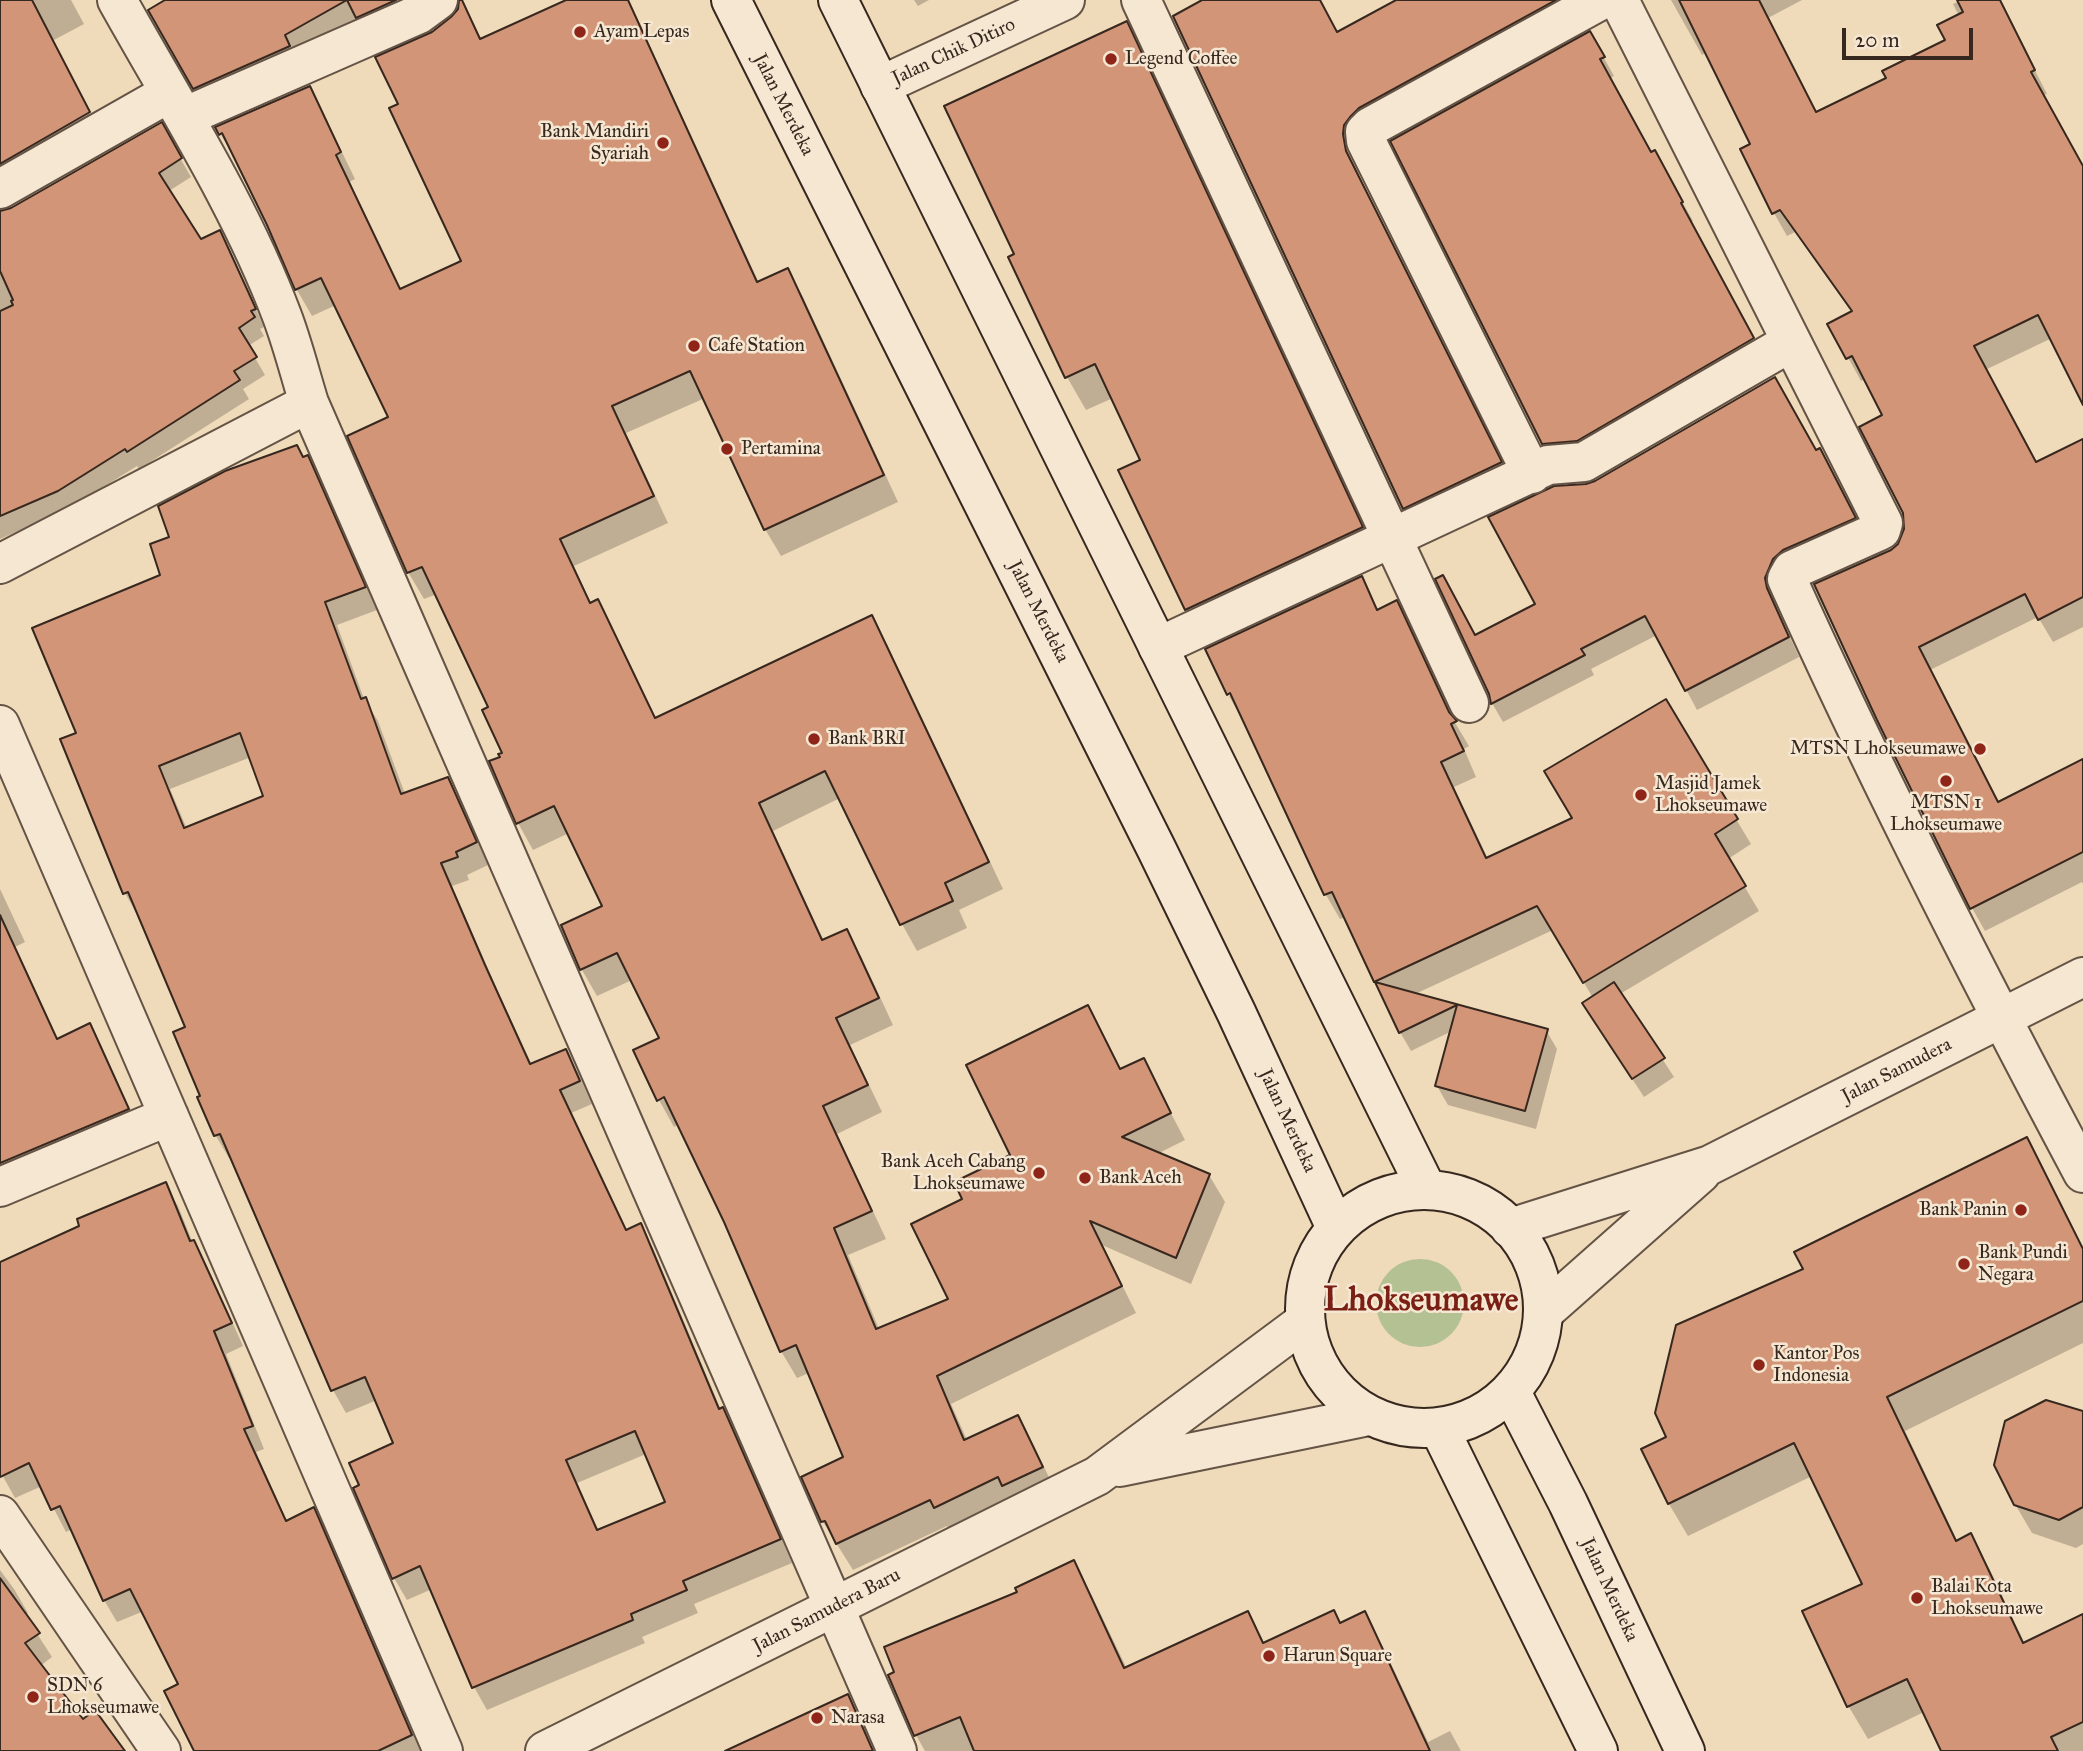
<!DOCTYPE html>
<html>
<head>
<meta charset="utf-8">
<style>
  body { margin:0 }
  #map { position:relative; width:2083px; height:1751px; overflow:hidden; background:#efdab9; font-family:"IM FELL Great Primer",serif }
  canvas { display:block }
  .scale { position:absolute; left:1842px; top:28px; width:131px; height:32px; box-sizing:border-box; border:4px solid #37281f; border-top:0; padding-left:9px; font-size:21px; line-height:24px; white-space:nowrap; color:#37281f; -webkit-text-stroke:5px #f5e7d2; paint-order:stroke }
</style>
</head>
<body>
<div id="map">
<canvas width="2083" height="1751"></canvas>
<div class="scale">20 m</div>
</div>
<script>
const ctx = document.querySelector('canvas').getContext('2d');
ctx.lineJoin = 'round';
function fillPath(path, color) { ctx.fillStyle = color; ctx.fill(path, 'evenodd'); }
function stroke(path, color, width, dash) { ctx.strokeStyle = color; ctx.lineWidth = width; ctx.lineCap = dash ? 'butt' : 'round'; ctx.setLineDash(dash || []); ctx.stroke(path); }
function drawText(font, color, halo, rows, align = 'center') {
  ctx.font = font + ' "IM FELL Great Primer",serif'; ctx.lineWidth = 5; ctx.setLineDash([]); ctx.textBaseline = 'middle'; ctx.strokeStyle = halo; ctx.fillStyle = color; for (const [text, x, y, turn = 0] of rows) {
    ctx.save(); ctx.translate(x, y); ctx.rotate((+turn || 0) * Math.PI / 180); ctx.textAlign = isNaN(turn) ? turn : align; if (halo) ctx.strokeText(text, 0, 0); ctx.fillText(text, 0, 0); ctx.restore();
  }
}
fillPath(new Path2D(`
  M1376 1303a44 44 0 1 1 88 0a44 44 0 1 1-88 0Z`), '#b4c193');
fillPath(new Path2D(`
  M0,0H71L84,24L52,41L99,131L0,187Z
  M169,0H446L207,110L150,10Z
  M453,0H462L482,40L570,0H629L759,283L787,270L803,297L898,502L781,556L765,529L705,398L626,433L668,523L574,566L591,604L597,601L612,628L657,720L871,618L887,644L1003,889L959,910L967,928L917,951L902,924L840,798L773,831L824,941L847,931L862,958L893,1025L850,1045L882,1112L837,1134L886,1239L848,1255L879,1329L950,1299L965,1200L1013,1156L1088,1007L1121,1071L1143,1060L1185,1140L1157,1154L1209,1175L1225,1202L1191,1284L1102,1245L1136,1313L951,1404L967,1440L1017,1417L1033,1444L1057,1494L951,1534L947,1526L853,1570L823,1522L803,1477L845,1458L809,1373L797,1378L781,1351L726,1221L679,1124L674,1127L659,1100L662,1039L632,980L597,996L582,970L563,926L604,907L569,833L533,850L518,823L502,758L504,754L490,708L437,594L424,599L408,572L391,418L336,305L312,316L297,290L268,225L236,161L217,128L309,88L324,115L355,179L349,182L401,290L463,262L400,105L429,36L452,19L460,9L461,1Z
  M914,0H929L918,6Z
  M1205,0H1319L1337,34L1399,0H1597L1356,159L1359,176L1514,486L1417,531L1404,508Z
  M1671,0H1802L1768,18L1816,114L1888,79L1947,41L1959,16L1953,4L1962,0H1999L2047,94L2043,95L2083,168V401L2052,338L1985,370L2036,464L2083,441V627L2053,642L2038,617L1930,670L1999,804L2083,761V884L2082,882L1985,931L1972,908L1878,719L1892,551L1900,545L1906,529L1904,513L1884,416L1865,379L1861,381L1830,325L1852,313L1795,232L1787,236L1774,213L1753,145L1707,52L1702,55Z
  M1126,23L1145,56L1380,561L1205,643L1186,610L1120,471L1143,461L1113,398L1086,410L1067,377L1016,255Z
  M1590,33L1614,76L1609,79L1650,154L1654,152L1693,221L1690,223L1763,358L1554,463L1543,444Z
  M161,125L191,177L169,191L201,241L219,232L229,250L264,327L260,329L264,336L248,346L265,375L243,389L249,399L139,469L137,466L68,509L0,539V212L11,210Z
  M1815,452L1831,469L1865,538L1776,598L1777,609L1799,657L1697,710L1657,635L1591,669L1594,675L1503,722L1492,703L1475,637L1538,604L1586,486Z
  M307,457L320,479L377,610L337,625L364,699L378,721L405,794L447,779L460,801L488,865L467,875L469,880L452,886L497,989L532,1065L565,1051L578,1073L592,1104L571,1113L627,1231L640,1225L653,1248L721,1410L735,1432L792,1563L694,1604L698,1613L642,1637L645,1643L487,1710L474,1687L432,1589L407,1600L394,1578L361,1486L396,1444L377,1400L346,1413L333,1390L232,1157L229,1158L216,1136L199,1098L202,1096L187,1028L140,915L138,916L125,893L78,733L162,576L171,538ZM251,757L265,797L187,829L170,789ZM646,1454L667,1503L599,1531L577,1483Z
  M1361,578L1379,611L1396,602L1410,626L1454,721L1469,746L1464,749L1476,777L1454,787L1488,859L1574,819L1665,701L1751,844L1728,859L1759,911L1620,994L1674,1077L1644,1097L1595,1022L1593,998L1553,930L1413,995L1546,1030L1557,1049L1536,1129L1448,1105L1437,1086L1452,1031L1411,1051L1400,1032L1346,917L1340,919L1326,895L1244,718L1242,719L1229,696L1239,691Z
  M0,889L25,942L15,947L58,1040L89,1026L102,1048L140,1132L0,1193Z
  M2026,1140L2045,1172L2083,1248V1343L1905,1431L1958,1542L1970,1536L1989,1568L2025,1644L2083,1616V1751H1943L1924,1712L1868,1739L1849,1707L1804,1612L1864,1585L1812,1476L1688,1536L1669,1504L1644,1450L1668,1438L1805,1270Z
  M165,1184L178,1206L192,1241L206,1264L243,1346L226,1354L264,1449L256,1452L288,1523L313,1510L326,1532L421,1751H196L180,1685L144,1611L117,1622L104,1600L72,1529L66,1532L42,1486L15,1498L0,1471V1264L82,1227Z
  M2083,1413V1544L2076,1548L2032,1533L2015,1504Z
  M1073,1563L1092,1596L1127,1669L1248,1614L1265,1644L1340,1625L1364,1613L1383,1647L1428,1742L1450,1731L1461,1751H925L916,1735L890,1676L1019,1593Z
  M0,1570L14,1589L28,1613L25,1615L52,1657L40,1666L83,1721L123,1751H0Z`), '#0003');
const building = new Path2D(`
  M0,0H32L90,112L0,164Z
  M165,0H347L285,35L290,46L193,89L148,10Z
  M347,0H396L356,18Z
  M459,0H462L480,39L566,0H628L757,282L788,268L884,475L764,530L690,371L612,406L654,496L560,539L590,603L598,599L655,718L872,615L989,862L945,883L953,901L900,925L825,771L759,803L822,940L847,929L879,998L836,1018L868,1085L823,1106L872,1211L834,1228L876,1329L948,1299L911,1224L962,1199L954,1182L1010,1155L966,1065L1088,1005L1120,1069L1144,1058L1171,1113L1122,1137L1210,1174L1176,1258L1090,1221L1122,1286L937,1376L964,1440L1018,1415L1043,1467L1002,1486L998,1477L934,1508L930,1500L836,1544L825,1521L821,1522L801,1477L843,1457L796,1345L780,1352L724,1222L664,1097L657,1101L633,1050L659,1038L617,953L580,970L561,925L602,906L554,806L516,824L489,761L500,757L498,754L502,753L482,710L488,707L422,567L407,573L347,436L388,417L321,278L295,290L267,225L222,133L219,135L215,127L310,86L341,152L336,155L400,289L461,261L389,108L398,104L375,57L432,32L451,17L458,9Z
  M1202,0H1320L1337,32L1396,0H1556L1359,108L1350,117L1344,125L1343,134L1346,151L1502,462L1403,509L1173,16Z
  M1679,0H1759L1816,112L1886,78L1882,71L1945,40L1937,25L1963,12L1957,0H2000L2035,70L2031,72L2083,166V405L2038,315L1974,346L2036,462L2083,439V597L2038,620L2025,594L1919,647L1998,802L2083,759V852L1970,909L1877,720L1814,584L1891,550L1898,544L1904,529L1903,513L1859,427L1882,415L1852,356L1846,359L1827,324L1852,311L1780,210L1772,214L1740,149L1750,144Z
  M1127,21L1363,527L1185,610L1118,470L1140,460L1095,364L1065,378L1008,257L1014,254L944,106Z
  M1590,31L1605,57L1600,59L1651,152L1655,150L1683,202L1681,203L1754,338L1577,441L1542,444L1390,141Z
  M162,122L182,158L159,173L201,239L220,230L256,309L251,311L255,317L239,328L257,357L234,371L240,380L127,452L125,449L58,491L0,516V311L13,305L11,301L13,300L0,271V211L11,208Z
  M1775,377L1816,450L1820,448L1856,518L1783,550L1773,559L1765,578L1767,588L1789,637L1685,691L1645,616L1581,649L1585,655L1491,704L1489,694L1435,579L1443,575L1475,635L1535,604L1488,517L1554,486L1586,484L1595,481Z
  M297,445L303,457L308,455L366,587L325,602L361,699L366,697L401,794L448,777L477,842L456,852L458,857L441,863L485,965L530,1064L566,1049L580,1081L560,1090L626,1230L641,1223L719,1409L723,1407L781,1539L683,1581L687,1590L631,1614L633,1620L472,1688L420,1566L392,1579L353,1488L359,1485L349,1463L393,1443L365,1377L331,1391L220,1134L214,1136L197,1097L200,1096L173,1032L185,1027L128,892L123,894L60,739L76,733L32,628L160,575L150,544L169,537L158,506L225,471ZM240,733L263,796L184,828L159,766ZM635,1431L665,1502L597,1530L566,1460Z
  M1362,576L1377,610L1397,600L1449,712L1457,721L1451,724L1464,751L1441,762L1486,858L1572,818L1544,771L1666,699L1738,819L1715,834L1746,886L1583,983L1537,906L1374,982L1332,892L1324,895L1230,693L1227,695L1205,649Z
  M0,915L57,1039L90,1023L129,1109L0,1163Z
  M1375,982L1548,1029L1525,1111L1435,1086L1457,1005L1399,1033Z
  M1614,982L1665,1058L1632,1079L1582,1003Z
  M2027,1137L2083,1249V1301L1887,1397L1956,1541L1971,1533L2023,1643L2083,1614V1722L2051,1737L2058,1751H1941L1907,1679L1847,1707L1802,1611L1862,1584L1794,1443L1668,1504L1641,1449L1666,1437L1655,1413L1676,1325L1803,1269L1794,1252Z
  M166,1182L190,1241L194,1240L232,1323L214,1331L253,1426L244,1429L286,1521L314,1507L412,1735L378,1751H194L164,1691L178,1684L130,1589L103,1601L60,1506L51,1510L29,1463L0,1477V1262L79,1226L77,1219Z
  M2046,1400L2083,1411V1507L2059,1520L2014,1505L1994,1465L2005,1421Z
  M1074,1560L1124,1668L1248,1611L1263,1643L1334,1610L1340,1623L1365,1611L1430,1751H974L960,1717L914,1736L888,1675L894,1672L884,1647L1017,1592L1015,1588Z
  M0,1578L40,1633L25,1643L83,1719L95,1710L125,1751H0Z
  M848,1694L873,1751H725Z`);
fillPath(building, '#d39577');
stroke(building, '#37281f', 2);
const minor = new Path2D(`
  M117,0C175,104 240,205 282,316C293,345 300,374 309,403L897,1751
  M1141,0L1469,703
  M1619,0L1883,523L1881,530L1877,532L1792,570L1787,579C1878,781 1979,978 2083,1173
  M880,86L1065,0
  M184,117L419,14L438,0
  M0,189L169,93
  M1532,474L1366,141L1365,132L1370,127L1601,0
  M0,564L309,403
  M1158,647L1548,465L1584,462L1791,342
  M0,725L443,1751
  M0,1187L169,1116
  M0,1515L161,1751`);
const tertiary = new Path2D(`
  M1510,1228L1710,1165L2083,977
  M1545,1311L1701,1173
  M1120,1467L1369,1416
  M545,1751L1097,1476L1304,1322`);
const secondary = new Path2D(`
  M731,0L1157,850L1236,1012L1336,1228
  M838,0L1427,1190
  M1305 1309a119 119 0 1 1 238 0a119 119 0 1 1-238 0Z
  M1511,1392L1568,1503L1685,1751
  M1439,1428L1598,1751`);
stroke(minor, '#655446', 42);
stroke(tertiary, '#655446', 42);
stroke(secondary, '#37281f', 42);
stroke(minor, '#f5e7d2', 38);
stroke(tertiary, '#f5e7d2', 38);
stroke(secondary, '#f5e7d2', 38);
for (const [x, y, r, color] of [
  [580,32,7,"#8f2418"],
  [1111,59,7,"#8f2418"],
  [663,143,7,"#8f2418"],
  [694,346,7,"#8f2418"],
  [727,449,7,"#8f2418"],
  [814,739,7,"#8f2418"],
  [1980,749,7,"#8f2418"],
  [1946,781,7,"#8f2418"],
  [1641,795,7,"#8f2418"],
  [1039,1173,7,"#8f2418"],
  [1085,1178,7,"#8f2418"],
  [2021,1210,7,"#8f2418"],
  [1964,1264,7,"#8f2418"],
  [1759,1365,7,"#8f2418"],
  [1917,1598,7,"#8f2418"],
  [1269,1656,7,"#8f2418"],
  [33,1697,7,"#8f2418"],
  [817,1718,7,"#8f2418"]
]) { const dot = new Path2D(); dot.arc(x, y, r, 0, 2 * Math.PI); ctx.fillStyle = color; ctx.fill(dot); stroke(dot, '#f5e7d2', 2.5); }
drawText('19px', '#37281f', '#f5e7d2', [
  ["Ayam Lepas",594,32],
  ["Legend Coffee",1125,59],
  ["Bank Mandiri",649,132,"right"],
  ["Syariah",649,154,"right"],
  ["Cafe Station",708,346],
  ["Pertamina",741,449],
  ["Bank BRI",828,739],
  ["MTSN Lhokseumawe",1966,749,"right"],
  ["Masjid Jamek",1655,784],
  ["Lhokseumawe",1655,806],
  ["MTSN 1",1946,803,"center"],
  ["Lhokseumawe",1946,825,"center"],
  ["Bank Aceh Cabang",1025,1162,"right"],
  ["Lhokseumawe",1025,1184,"right"],
  ["Bank Aceh",1099,1178],
  ["Bank Panin",2007,1210,"right"],
  ["Bank Pundi",1978,1253],
  ["Negara",1978,1275],
  ["Kantor Pos",1773,1354],
  ["Indonesia",1773,1376],
  ["Balai Kota",1931,1587],
  ["Lhokseumawe",1931,1609],
  ["Harun Square",1283,1656],
  ["SDN 6",47,1686],
  ["Lhokseumawe",47,1708],
  ["Narasa",831,1718]
], 'left');
drawText('19px', '#37281f', '#f5e7d2', [
  ["Jalan Chik Ditiro",954,52,-25],
  ["Jalan Merdeka",783,105,63],
  ["Jalan Merdeka",1038,612,63],
  ["Jalan Samudera",1897,1071,-27],
  ["Jalan Merdeka",1287,1121,65],
  ["Jalan Merdeka",1609,1590,65],
  ["Jalan Samudera Baru",827,1611,-27]
]);
drawText('bold 33px', '#7a1f14', '#f5e7d2', [
  ["Lhokseumawe",1421,1302]
]);
</script>
</body>
</html>
